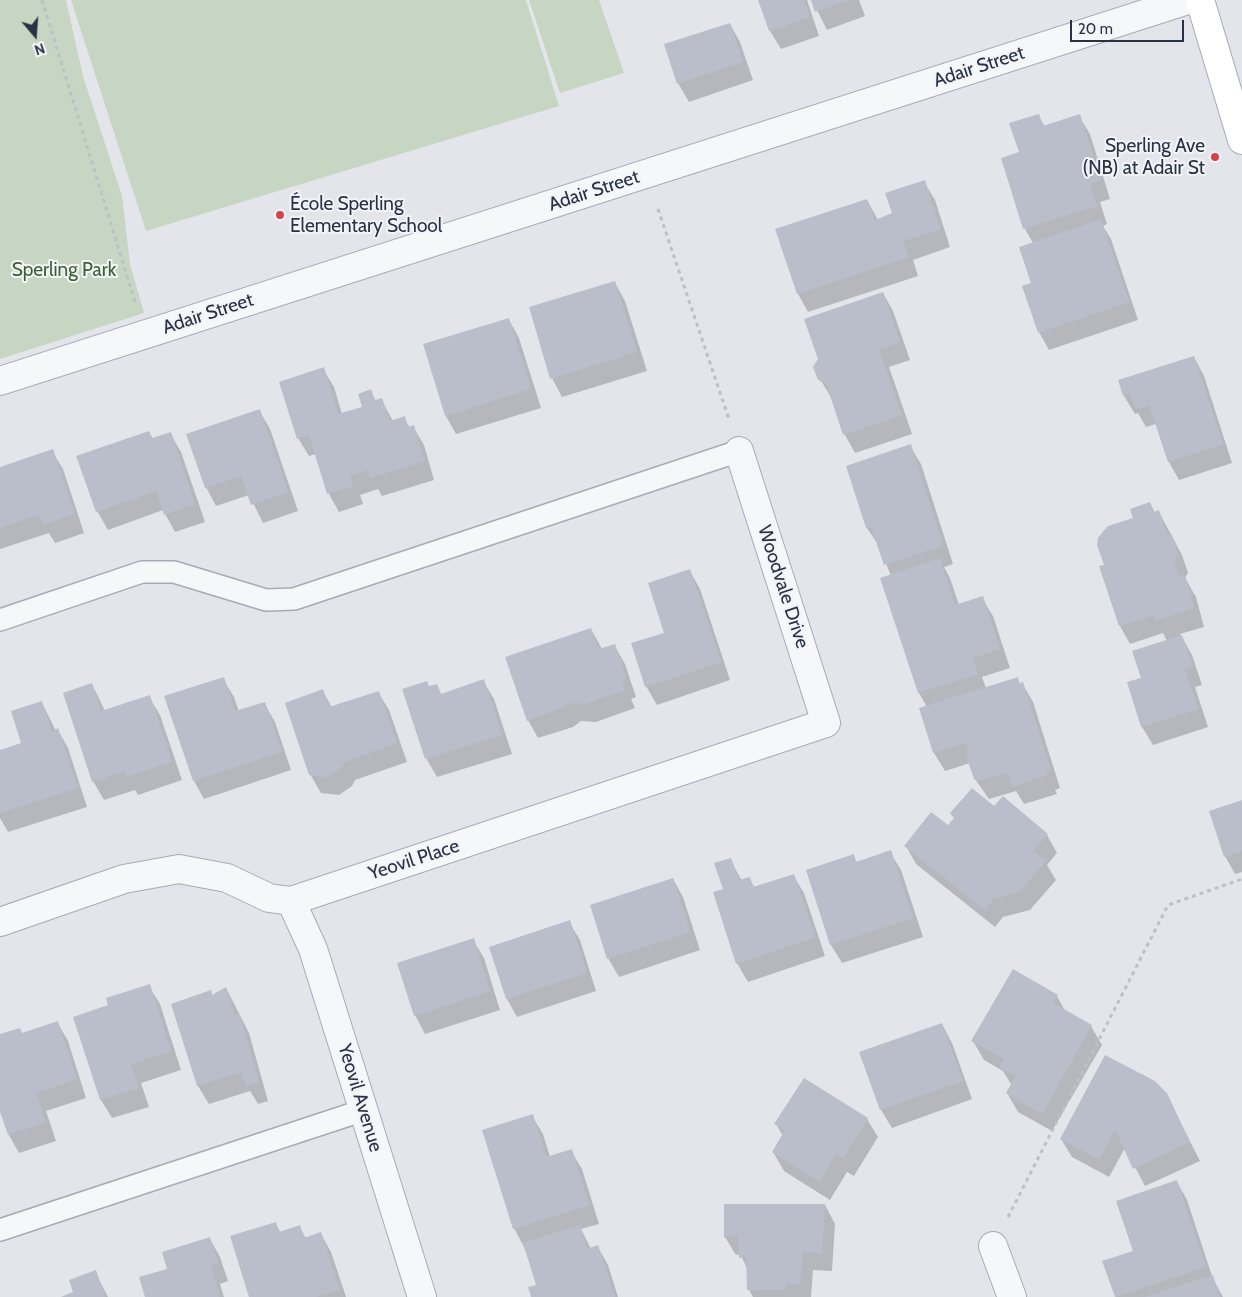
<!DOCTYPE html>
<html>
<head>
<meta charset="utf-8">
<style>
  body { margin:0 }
  #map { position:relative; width:1242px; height:1297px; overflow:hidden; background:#e3e5eb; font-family:Cabin,sans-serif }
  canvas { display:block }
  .north { position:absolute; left:10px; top:10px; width:50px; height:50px; -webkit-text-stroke:4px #f3f4f8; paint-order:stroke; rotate:162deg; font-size:14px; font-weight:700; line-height:20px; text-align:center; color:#293145 }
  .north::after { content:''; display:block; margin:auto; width:18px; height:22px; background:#293145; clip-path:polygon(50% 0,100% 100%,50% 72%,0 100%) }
  .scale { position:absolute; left:1070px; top:20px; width:114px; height:22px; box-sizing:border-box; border:2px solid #293145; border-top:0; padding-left:6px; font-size:15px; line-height:18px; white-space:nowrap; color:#293145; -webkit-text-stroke:4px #f3f4f8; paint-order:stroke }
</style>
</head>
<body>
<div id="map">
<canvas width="1242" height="1297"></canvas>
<div class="north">N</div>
<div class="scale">20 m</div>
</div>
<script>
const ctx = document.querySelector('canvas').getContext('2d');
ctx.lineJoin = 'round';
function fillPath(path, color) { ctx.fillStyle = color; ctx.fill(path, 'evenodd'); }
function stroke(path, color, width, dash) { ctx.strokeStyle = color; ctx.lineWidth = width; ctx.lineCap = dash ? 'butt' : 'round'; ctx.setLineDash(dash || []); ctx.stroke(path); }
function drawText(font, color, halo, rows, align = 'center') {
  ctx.font = font + ' Cabin,sans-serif'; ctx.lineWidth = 4; ctx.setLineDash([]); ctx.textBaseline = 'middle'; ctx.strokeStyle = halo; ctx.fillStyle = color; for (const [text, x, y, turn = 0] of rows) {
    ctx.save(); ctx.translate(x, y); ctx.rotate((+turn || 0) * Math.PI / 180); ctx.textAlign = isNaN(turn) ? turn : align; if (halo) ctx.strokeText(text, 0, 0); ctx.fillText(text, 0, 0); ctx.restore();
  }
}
fillPath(new Path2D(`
  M0,0H66L83,76L122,196L130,264L144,313L0,359Z
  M71,0H526L559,106L146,231Z
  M529,0H599L624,73L560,93Z`), '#c6d6c3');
fillPath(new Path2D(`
  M760,0H807L819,36L781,49L770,31Z
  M812,0H859L865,16L827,30Z
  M730,24L740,42L753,80L689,102L678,83Z
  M1038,115L1045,127L1079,116L1090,134L1110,199L1100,202L1107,224L1103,226L1111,239L1138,320L1049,350L1039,332L1033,284V243L1025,229L1002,159L1020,153Z
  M924,182L935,200L950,247L913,260L918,276L808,312L798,294L777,229L867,200L878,220L893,214Z
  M615,283L625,301L647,371L562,397L552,378Z
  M883,293L893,311L910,360L889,367L912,434L855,453L845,435L832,399L820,379Z
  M509,320L519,338L541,408L456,434L446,416Z
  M1194,357L1204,376L1232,463L1179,480L1169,462L1156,424L1146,427L1138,413L1135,414L1124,396Z
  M323,369L334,387L342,414L364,408L370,391L376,401L381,399L393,421L404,418L410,428L413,427L424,445L434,480L382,496L378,489L360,495L363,504L339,512L329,494L316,454L309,456L298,438Z
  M259,410L270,429L298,511L263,523L249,495L216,506L206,487Z
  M149,432L153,439L170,433L181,452L205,522L175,532L163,510L108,530L97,511Z
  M910,446L921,464L953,564L944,567L950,578L959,605L982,598L993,616L1010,668L982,677L986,688L1017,679L1020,684L1022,683L1033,702L1060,788L1055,790L1057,794L1024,804L1016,791L989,799L975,779L970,763L945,771L934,753L927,707L919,693L882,579L891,576L879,546L867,528L847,466Z
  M52,451L63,469L84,533L55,543L49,533L0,549V469Z
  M1150,503L1155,513L1159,512L1182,555L1188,573L1185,578L1196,597L1204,627L1180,634L1192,655L1202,685L1195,687L1208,727L1153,745L1142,727L1128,683L1143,678L1167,641L1163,633L1130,644L1120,626L1099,539L1104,530L1135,519Z
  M690,571L700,589L730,680L657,705L646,686Z
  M591,629L602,649L614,645L625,664L636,697L631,699L635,708L596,722L581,721L573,727L538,738L528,720Z
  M223,679L234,697L239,712L264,703L275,722L291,770L204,799L194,781Z
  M483,681L494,699L512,754L437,777L426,758L429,688L436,685L442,695Z
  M92,684L105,711L149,697L160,715L182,780L138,795L135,790L104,800L93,781Z
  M323,691L332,708L378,692L389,710L407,762L355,780L352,786L339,795L321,793L310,774Z
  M42,703L56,731L58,730L68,748L87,807L8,832L0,818V751L23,744Z
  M1242,801V872L1235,874L1225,856Z
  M994,808L1047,835L1057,853L1047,865L1056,880L1030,910L1003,917L995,927L916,864L906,846Z
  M890,852L901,870L923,937L842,963L831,945L807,871L853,856L857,862Z
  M730,859L742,881L749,878L755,888L793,875L804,893L825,956L748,982L737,963L724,890Z
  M673,879L683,897L700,950L619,977L608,958Z
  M569,922L580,940L596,991L517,1017L507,999L490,948Z
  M473,940L484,958L500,1010L425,1034L415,1015Z
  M149,986L160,1004L181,1070L141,1083L149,1107L112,1118L101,1100L75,1017L110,1006Z
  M226,988L249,1033L268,1101L258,1104L250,1091L209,1104L198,1086L172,1004L210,992L213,996Z
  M1057,996L1065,1011L1091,1026L1102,1045L1052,1131L1018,1112L1007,1093L1012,1086L1003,1071L984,1060L973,1041Z
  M57,1022L68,1041L86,1098L46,1111L56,1141L19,1153L9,1135L0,1108V1036L22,1034Z
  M942,1024L952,1043L972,1099L892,1128L881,1110L861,1053Z
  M1166,1094L1200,1161L1145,1186L1125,1148L1109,1177L1072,1157L1061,1139Z
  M532,1116L543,1134L550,1157L571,1151L582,1169L599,1224L581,1229L591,1249L598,1247L608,1265L618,1297H532L538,1286L524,1247L514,1228Z
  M867,1119L878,1137L854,1176L847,1172L830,1200L784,1171L773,1152L783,1136L776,1124Z
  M1177,1182L1187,1200L1213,1279L1223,1297H1116L1104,1261L1134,1252Z
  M825,1205L835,1224L832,1271L813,1270L811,1297H753L749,1290L748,1270L740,1254L736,1255L725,1237Z
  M275,1223L281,1233L300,1227L306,1239L321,1234L331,1252L346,1297H250Z
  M210,1239L220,1257L228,1281L220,1284L224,1297H146L169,1269Z
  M95,1272L108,1297H64L75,1293Z`), '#0003');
fillPath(new Path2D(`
  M758,0H804L810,17L769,31Z
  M811,0H849L815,12Z
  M730,23L743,62L677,84L664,44Z
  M1039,114L1043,126L1080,114L1101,180L1090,184L1097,206L1023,229L1001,158L1019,152L1009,123Z
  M925,180L940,229L903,241L909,257L797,294L775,229L867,199L875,220L892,213L885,193Z
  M1101,219L1129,302L1038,333L1022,286L1031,283L1019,247Z
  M615,281L637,352L550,379L529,307Z
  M883,292L900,342L879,349L902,415L843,435L826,383L818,380L813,367L818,359L804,319Z
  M509,318L531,389L445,416L423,344Z
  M1194,356L1223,444L1168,462L1149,405L1135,409L1130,394L1123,396L1118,380Z
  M324,367L338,414L362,407L358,394L371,389L375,400L382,398L390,421L405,416L408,427L414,425L425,461L370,478L368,470L350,476L353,486L327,494L309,435L297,439L279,382Z
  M260,409L288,492L251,505L241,476L205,488L186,434Z
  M149,431L152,438L171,432L195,504L164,515L156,491L96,512L76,456Z
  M911,444L943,546L884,565L871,527L866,528L846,466Z
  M53,449L75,514L43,525L39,514L0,528V467Z
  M1150,502L1154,512L1159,510L1167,534L1172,535L1178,555L1176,556L1177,559L1174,560L1179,575L1183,574L1184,578H1186L1194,608L1155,621L1153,615L1119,626L1099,566L1104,565L1097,545L1098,538L1108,526L1133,518L1130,509Z
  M940,558L955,605L983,596L1000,649L973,658L978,674L918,693L880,578Z
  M690,569L721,662L645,687L631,643L664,633L648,583Z
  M591,628L599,649L615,644L627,679L622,680L625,690L585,704L570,703L562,708L527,721L505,657Z
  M1182,635L1193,666L1185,669L1198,709L1141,727L1127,682L1141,678L1132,651Z
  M224,677L235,711L265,702L282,752L193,781L164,696Z
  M1018,677L1019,683L1023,682L1051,770L1046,771L1047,775L1013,787L1008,772L977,781L974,779L966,756L969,755L966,743L933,753L919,708Z
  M484,679L502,735L425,759L402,689L427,681L429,686L437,684L441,694Z
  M92,683L101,711L150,695L172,762L126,777L124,771L92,782L63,693Z
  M323,689L329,707L379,691L397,743L345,762L342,767L328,777L309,775L285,703Z
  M42,701L52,732L58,728L78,788L0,813V750L21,743L11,711Z
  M972,788L994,806L1003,796L1048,834L1033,851L1046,861L1020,892L993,899L985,910L904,846L931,812L948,825L954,818L950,813Z
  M1242,800V851L1224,857L1209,811Z
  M891,850L913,918L830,945L806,870L854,854L856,862Z
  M731,858L739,880L750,877L753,887L794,874L815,937L736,964L713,892L723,889L714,863Z
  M673,878L690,932L607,959L590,905Z
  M570,920L587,973L506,999L489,947Z
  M474,938L490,991L414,1016L397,963Z
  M1013,969L1058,995L1053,1003L1092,1025L1042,1114L1006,1093L1016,1076L999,1067L1004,1059L971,1041Z
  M150,984L171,1051L131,1064L139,1088L100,1100L73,1017L108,1005L106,998Z
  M226,987L235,1015L239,1013L259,1082L246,1086L241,1072L197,1086L171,1004L211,990L212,995Z
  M58,1021L77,1079L36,1093L46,1122L8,1135L0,1112V1034L20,1028L22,1033Z
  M942,1023L963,1081L880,1110L859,1052Z
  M1105,1055L1155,1081L1167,1093L1190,1142L1133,1169L1115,1129L1099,1159L1060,1139Z
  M804,1078L868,1118L843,1158L836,1154L819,1182L772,1152L785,1130L774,1124Z
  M533,1114L546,1157L572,1149L589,1205L513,1229L482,1130Z
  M1177,1180L1206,1267L1115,1297L1102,1261L1133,1251L1116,1201Z
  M724,1204H825L822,1253L803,1252L800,1285L786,1283L785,1290H747L746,1256L739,1258L738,1234L724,1238Z
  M276,1222L279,1232L300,1225L304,1238L321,1232L340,1290L316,1297H249L230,1236Z
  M580,1225L587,1249L598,1245L615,1297H531L528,1287L536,1285L523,1243Z
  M210,1237L218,1263L211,1265L220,1297H145L139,1277L167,1269L162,1252Z
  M96,1270L105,1297H61L73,1292L69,1280Z
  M1213,1275L1220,1297H1145Z`), '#b9beca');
const lane = new Path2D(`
  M0,620L142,572H174L266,600L294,599L739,451
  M0,1230L364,1110`);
const street = new Path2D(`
  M0,381L1188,0
  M291,901L313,949L422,1297
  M0,922L124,879L179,869L227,878L269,898L291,901L826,723L739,451
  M993,1246L1012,1297`);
const secondary = new Path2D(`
  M1200,0L1242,140`);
stroke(lane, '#a7abb6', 24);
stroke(street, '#a7abb6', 30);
stroke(secondary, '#a7abb6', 30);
stroke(new Path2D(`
  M42,0L135,302
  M658,209L729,419
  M1008,1217L1168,905L1242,879`), '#bdc0c7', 3, [4, 4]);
stroke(lane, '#f6f7f9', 21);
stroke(street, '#f6f7f9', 28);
stroke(secondary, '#fff', 28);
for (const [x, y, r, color] of [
  [1215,157,5,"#d5434b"],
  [280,215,5,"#d5434b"]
]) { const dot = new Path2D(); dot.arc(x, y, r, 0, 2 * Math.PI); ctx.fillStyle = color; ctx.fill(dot); stroke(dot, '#f3f4f8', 2); }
drawText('19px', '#293145', '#f3f4f8', [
  ["Adair Street",979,67,-18],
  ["Adair Street",594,191,-18],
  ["Adair Street",208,314,-18],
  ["Woodvale Drive",783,587,72],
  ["Yeovil Place",414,860,-18],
  ["Yeovil Avenue",360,1098,73]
]);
drawText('19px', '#293145', '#f3f4f8', [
  ["Sperling Ave",1205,146],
  ["(NB) at Adair St",1205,168],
  ["École Sperling",290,204,"left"],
  ["Elementary School",290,226,"left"]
], 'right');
drawText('19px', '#3a6136', '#f3f4f8', [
  ["Sperling Park",64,270]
]);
</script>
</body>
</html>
